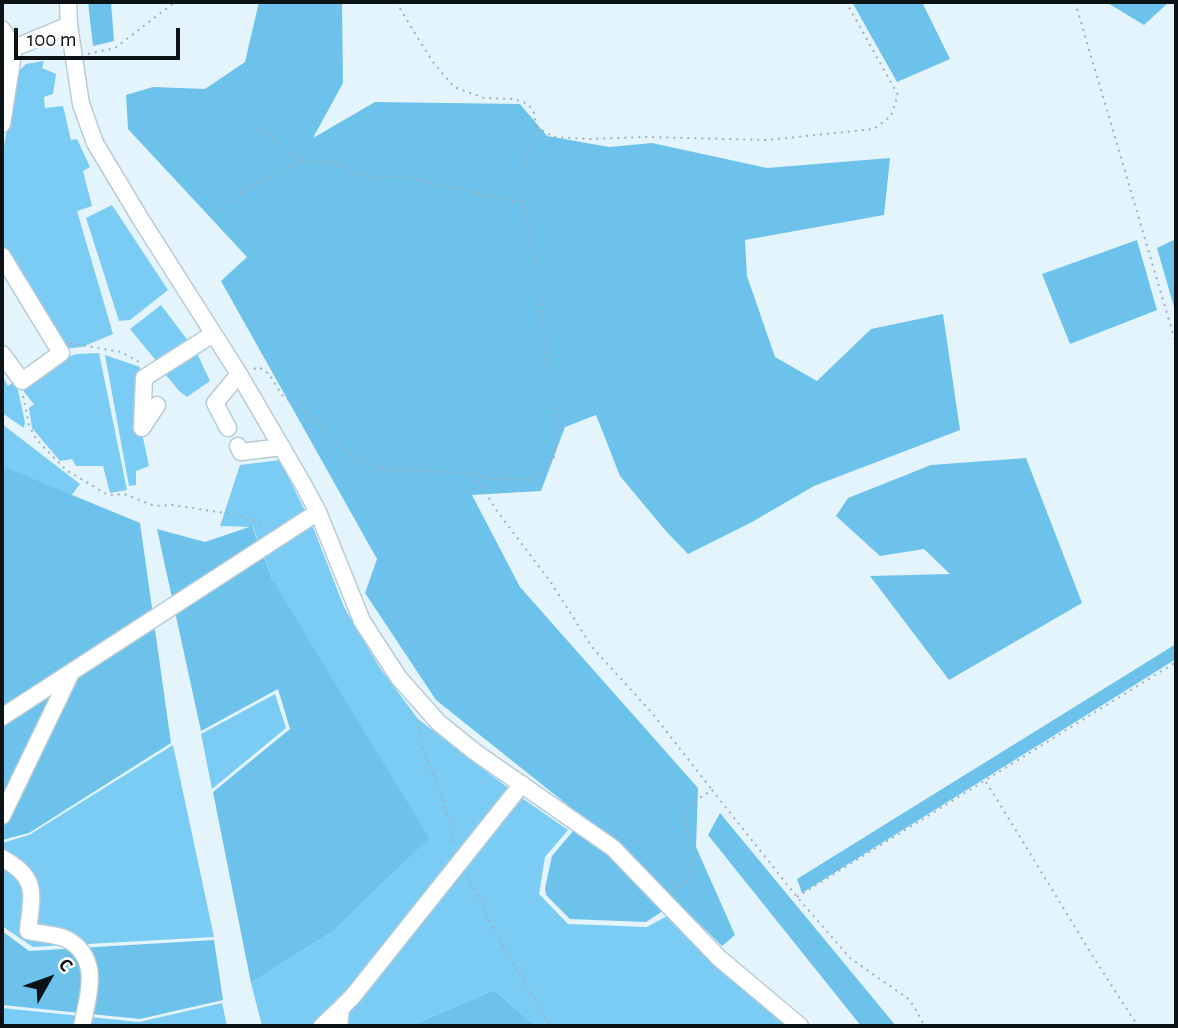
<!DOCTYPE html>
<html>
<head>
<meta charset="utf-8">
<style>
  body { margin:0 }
  #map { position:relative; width:1178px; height:1028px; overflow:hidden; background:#e3f4fd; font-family:"Alegreya Sans",sans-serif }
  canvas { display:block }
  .frame { position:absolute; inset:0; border:4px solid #0b1316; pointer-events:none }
  .north { position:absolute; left:14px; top:944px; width:70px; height:70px; -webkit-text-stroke:5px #fefefe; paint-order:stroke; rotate:50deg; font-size:19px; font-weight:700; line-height:28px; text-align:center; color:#0b1316 }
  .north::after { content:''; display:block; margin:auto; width:24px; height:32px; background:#0b1316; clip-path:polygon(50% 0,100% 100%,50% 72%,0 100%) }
  .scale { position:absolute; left:14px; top:28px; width:166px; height:32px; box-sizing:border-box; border:4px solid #0b1316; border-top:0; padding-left:9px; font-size:21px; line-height:24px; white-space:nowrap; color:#0b1316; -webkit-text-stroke:5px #fefefe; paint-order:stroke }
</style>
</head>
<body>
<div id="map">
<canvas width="1178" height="1028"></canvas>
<div class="frame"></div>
<div class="north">С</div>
<div class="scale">100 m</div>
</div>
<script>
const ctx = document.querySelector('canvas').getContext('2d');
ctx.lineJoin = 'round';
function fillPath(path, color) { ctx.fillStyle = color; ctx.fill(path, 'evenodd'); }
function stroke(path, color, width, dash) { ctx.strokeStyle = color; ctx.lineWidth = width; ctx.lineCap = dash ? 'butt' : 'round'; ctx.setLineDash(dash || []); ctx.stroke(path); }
fillPath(new Path2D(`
  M44,61L42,68L56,74L53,94L44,97L45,108L63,106L71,140L77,139L90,167L83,171L92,206L77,211L113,334L82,347L64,349L2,247V158L16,74L26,64Z
  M112,205L168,290L130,320L119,321L86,218Z
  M161,305L189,342L157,362L130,329Z
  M195,349L210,381L187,397L179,391L162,370Z
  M99,353L127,490L110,493L103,466H76L72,459L60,461L32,428L29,408L34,404L24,392V383L60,359L77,354Z
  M105,355L140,367L139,419L149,466L136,471V485L129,486Z
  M2,375L8,386L14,382L17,386L25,422L24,428L2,413Z
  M2,424L80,484L65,504L2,478Z
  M280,460L313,527L344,607L380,668L418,719L512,791L568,830L545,857L539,894L568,924L647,927L667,916L716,965L790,1026H536L494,990L410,1026H262L251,983L330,933L273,581L253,527L220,526L240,465Z
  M275,694L286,728L212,789L201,734Z
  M173,745L214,937L33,947L2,926V843L29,835Z
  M222,1003L227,1026H2V1008L139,1022Z`), '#7bccf4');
fillPath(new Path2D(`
  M88,2H111L114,41L93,46Z
  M259,2H342L343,83L313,138L375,102L520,104L547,136L609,147L652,143L767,168L890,158L884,215L745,240L747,276L775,357L817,381L871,329L943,314L960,430L814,486L752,522L688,554L665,530L620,476L596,415L565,427L541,491L472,495L520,587L698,788L696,847L735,935L722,946L677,902L646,922L570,919L546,895L545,888L552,856L584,818L436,700L365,593L377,559L221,281L247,257L128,129L126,95L153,87L205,89L245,62Z
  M852,2H922L950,59L897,82Z
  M1106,2H1169L1144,25Z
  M1176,239V314L1157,248Z
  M1137,240L1157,310L1070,344L1042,274Z
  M1026,458L1082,603L949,680L870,576L950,574L924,549L880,556L836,516L848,498L931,465Z
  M2,466L140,523L171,743L29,833L2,840Z
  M252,526L273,581L429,838L330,933L251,983L213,792L290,729L278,689L201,731L157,529L205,542Z
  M1176,644V659L802,893L797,879Z
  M720,813L896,1026H861L708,835Z
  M2,931L29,951L214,940L223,1000L140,1019L2,1005Z
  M494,990L536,1026H410Z`), '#6dc2ec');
const minor = new Path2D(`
  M68,2L69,25L81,104L95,143L140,218L239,374L303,484L318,512L362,621L399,678L439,723L475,752L613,848L719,958L800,1026
  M2,29L14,48L2,124
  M2,53L69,25
  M2,256L61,353L22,381L2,354
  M157,405L142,428L144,378L213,334
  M228,428L215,403L239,374
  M238,446L241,452L282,447
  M2,717L318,512
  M2,816L70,675
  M2,858C39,878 32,893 28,931C40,934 60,934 70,941C101,961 88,997 82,1026
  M322,1026L341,1008
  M339,1026L341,1008L353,996L522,784`);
stroke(minor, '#b8ccd7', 19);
stroke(new Path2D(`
  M1075,2L1176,344
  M88,54L115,48L175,2
  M255,124L288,152L304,159
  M536,127L554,137L590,139L648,137L767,140L874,129L891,116L898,95L846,2
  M211,214L246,189L305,160L333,163L369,178L402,176L521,203
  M70,343L121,352L141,363
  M254,369L259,367L269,374L282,395L304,412L352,457L386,470L451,472L474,474L486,478L530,480L544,471L554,458L557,429L533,255L520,187L525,161L536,127L534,113L528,104L514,99L484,98L454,87L432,61L396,2
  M23,396L29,425L37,440L66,470L108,495L124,494L155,506L172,505L238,515L254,520L265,530
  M474,474L497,511L552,584L592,647L653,714L712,790
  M417,720L422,747L443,798L454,845
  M986,782C1037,863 1085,947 1138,1026
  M467,876L495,932L550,1026
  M672,891L689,879L695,861L683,815L692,803L712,790L797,897L850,958L910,1000L925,1026
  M797,897L1176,662`), '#a1b0b7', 2, [2, 5]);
stroke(minor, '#fff', 16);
</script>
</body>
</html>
